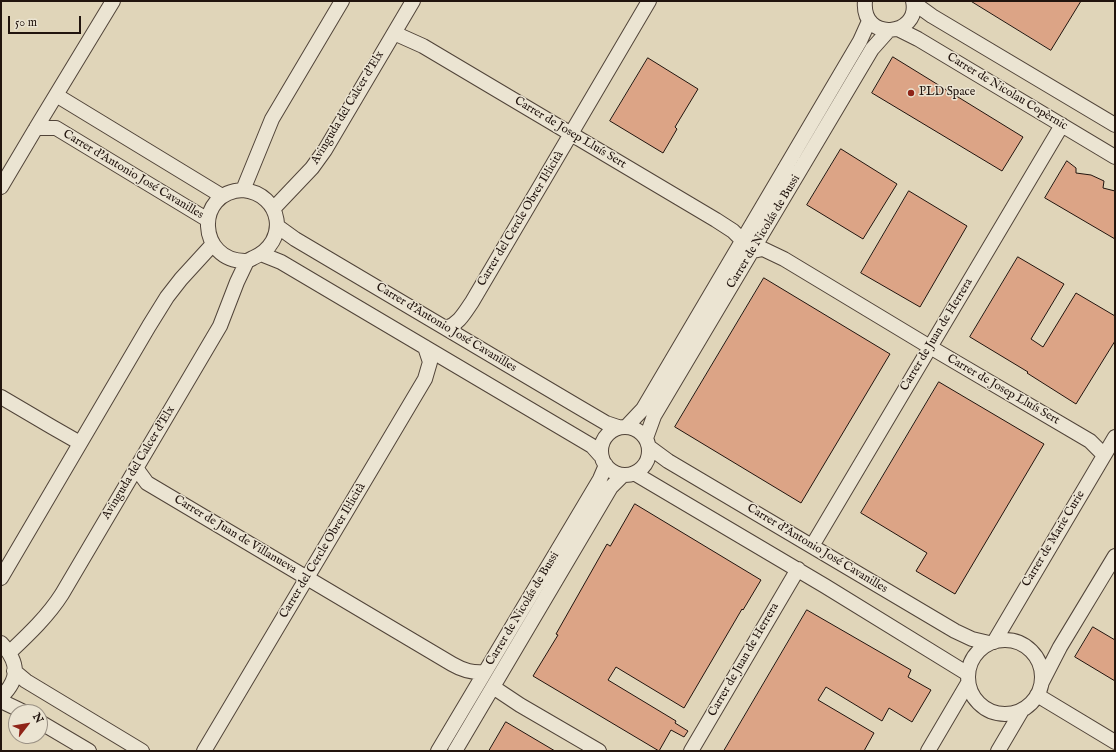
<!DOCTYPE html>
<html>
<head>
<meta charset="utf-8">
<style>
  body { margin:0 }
  #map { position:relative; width:1116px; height:752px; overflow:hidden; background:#e0d5b9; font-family:"IM FELL English",serif }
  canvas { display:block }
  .frame { position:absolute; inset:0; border:2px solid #21140e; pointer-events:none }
  .north { position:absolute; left:8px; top:704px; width:40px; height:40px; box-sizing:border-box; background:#ebe4d2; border:1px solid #9a9184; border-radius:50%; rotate:59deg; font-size:11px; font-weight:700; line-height:16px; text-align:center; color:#21140e }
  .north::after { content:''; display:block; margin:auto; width:14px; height:18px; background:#8f2418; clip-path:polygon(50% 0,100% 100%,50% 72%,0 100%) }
  .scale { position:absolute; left:8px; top:16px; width:73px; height:18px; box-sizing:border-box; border:2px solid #21140e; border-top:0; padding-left:5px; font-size:12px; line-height:14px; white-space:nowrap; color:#21140e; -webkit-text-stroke:3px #ebe4d2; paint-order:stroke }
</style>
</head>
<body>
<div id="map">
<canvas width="1116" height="752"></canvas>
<div class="frame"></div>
<div class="north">N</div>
<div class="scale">50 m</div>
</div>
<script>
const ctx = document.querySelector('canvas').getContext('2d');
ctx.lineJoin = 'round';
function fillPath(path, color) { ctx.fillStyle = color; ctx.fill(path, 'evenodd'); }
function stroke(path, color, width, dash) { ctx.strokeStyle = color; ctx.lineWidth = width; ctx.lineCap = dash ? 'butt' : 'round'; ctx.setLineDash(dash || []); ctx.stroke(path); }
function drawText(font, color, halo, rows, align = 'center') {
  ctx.font = font + ' "IM FELL English",serif'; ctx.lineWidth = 3; ctx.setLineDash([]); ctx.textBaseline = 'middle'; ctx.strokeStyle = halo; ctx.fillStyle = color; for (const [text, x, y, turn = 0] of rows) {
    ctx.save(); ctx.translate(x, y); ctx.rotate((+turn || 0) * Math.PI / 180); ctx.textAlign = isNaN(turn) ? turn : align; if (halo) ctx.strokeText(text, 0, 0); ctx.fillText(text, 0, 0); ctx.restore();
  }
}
const building = new Path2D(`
  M971,1H1081L1051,50Z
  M893,57L1023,137L1002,171L872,93Z
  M648,58L698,89L675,127L677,129L663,153L610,121Z
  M841,149L897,184L863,239L807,205Z
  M1067,161L1076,168V173L1091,175L1104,181L1103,188L1115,191V239L1045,198Z
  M909,191L967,226L920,307L861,273Z
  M1018,257L1064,284L1031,339L1043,347L1076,293L1115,316V341L1076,404L1027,373L1028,372L970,337Z
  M764,278L890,354L801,503L675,427Z
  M939,382L1044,444L955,594L916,571L927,553L861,513Z
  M635,504L761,580L743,610L742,609L684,708L616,667L608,680L676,721L675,723L688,731L684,737L671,730L659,751L533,676L558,635L556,634L607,544L610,546Z
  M807,610L911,670L908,677L931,690L912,722L889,708L882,721L826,687L818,700L874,733L864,751H724Z
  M1093,627L1115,640V681L1075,657Z
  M506,722L555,751H489Z`);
fillPath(building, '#dca486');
stroke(building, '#21140e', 1);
const minor = new Path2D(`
  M865,1C861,43 921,36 913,1
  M914,3L932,16L1115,125
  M898,29L918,39L1115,157
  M394,33L423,46L716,220L733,231L742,240
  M56,95L222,196
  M36,128H56L208,220
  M1,187L36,128L113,1
  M243,190C282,194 290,242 253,258C251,259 248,261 245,261C198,261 194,192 243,190Z
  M243,190L272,119L342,1
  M274,208L312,168L325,150L413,1
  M277,226L295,239L577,406L606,423L618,427
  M753,251L763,249L784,259L930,347L1090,441L1104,455
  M261,254L281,262L592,446L600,455
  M446,328C459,324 465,312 472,302L649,1
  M1,397L52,427L80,443
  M627,426L643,409L860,41L869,21
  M601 451a24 24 0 1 1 48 0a24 24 0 1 1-48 0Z
  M646,438L654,416L872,49L888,31
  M649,447L668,461L955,631L972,639L989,643
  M136,468L147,483L452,664C464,671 473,673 485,672
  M634,473L825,586L968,674
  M812,546L1062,125
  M1,578L149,326L167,297L181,279L213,244
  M968 677a37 37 0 1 1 74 0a37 37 0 1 1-74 0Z
  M994,642L1115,437
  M1,643C19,662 20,679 1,697
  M10,652C29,634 48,616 62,594L220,326L237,282L247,261
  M14,671L26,681L142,751
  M1042,682L1060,647L1115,556
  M493,687L520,705L599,751
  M1037,695L1115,742
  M1,701L24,712
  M40,722L89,751
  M204,751L425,379L430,362L425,347
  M438,751L600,479L606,465
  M455,751L611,487L623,475
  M691,751L798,569
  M928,751L968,683
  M998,751L1021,712`);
stroke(minor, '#514439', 16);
stroke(minor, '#ebe4d2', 14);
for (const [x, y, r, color] of [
  [911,93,4,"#8f2418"]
]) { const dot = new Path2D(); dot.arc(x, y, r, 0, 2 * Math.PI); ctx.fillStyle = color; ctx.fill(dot); stroke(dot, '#ebe4d2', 1.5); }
drawText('12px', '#21140e', '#ebe4d2', [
  ["Carrer de Nicolau Copèrnic",1007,92,31],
  ["Avinguda del Calcer d'Elx",348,108,-59],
  ["Carrer de Josep Lluís Sert",570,133,31],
  ["Carrer d'Antonio José Cavanilles",133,175,31],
  ["Carrer del Cercle Obrer Il·licità",521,219,-59],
  ["Carrer de Nicolás de Bussi",764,232,-59],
  ["Carrer d'Antonio José Cavanilles",446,328,31],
  ["Carrer de Juan de Herrera",937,335,-59],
  ["Carrer de Josep Lluís Sert",1003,390,30],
  ["Avinguda del Calcer d'Elx",139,463,-59],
  ["Carrer de Juan de Villanueva",235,535,31],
  ["Carrer de Marie Curie",1054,539,-59],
  ["Carrer d'Antonio José Cavanilles",817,549,31],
  ["Carrer del Cercle Obrer Il·licità",323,551,-59],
  ["Carrer de Nicolás de Bussi",523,609,-59],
  ["Carrer de Juan de Herrera",744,660,-60]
]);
drawText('12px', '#21140e', '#ebe4d2', [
  ["PLD Space",919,93]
], 'left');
</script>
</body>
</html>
